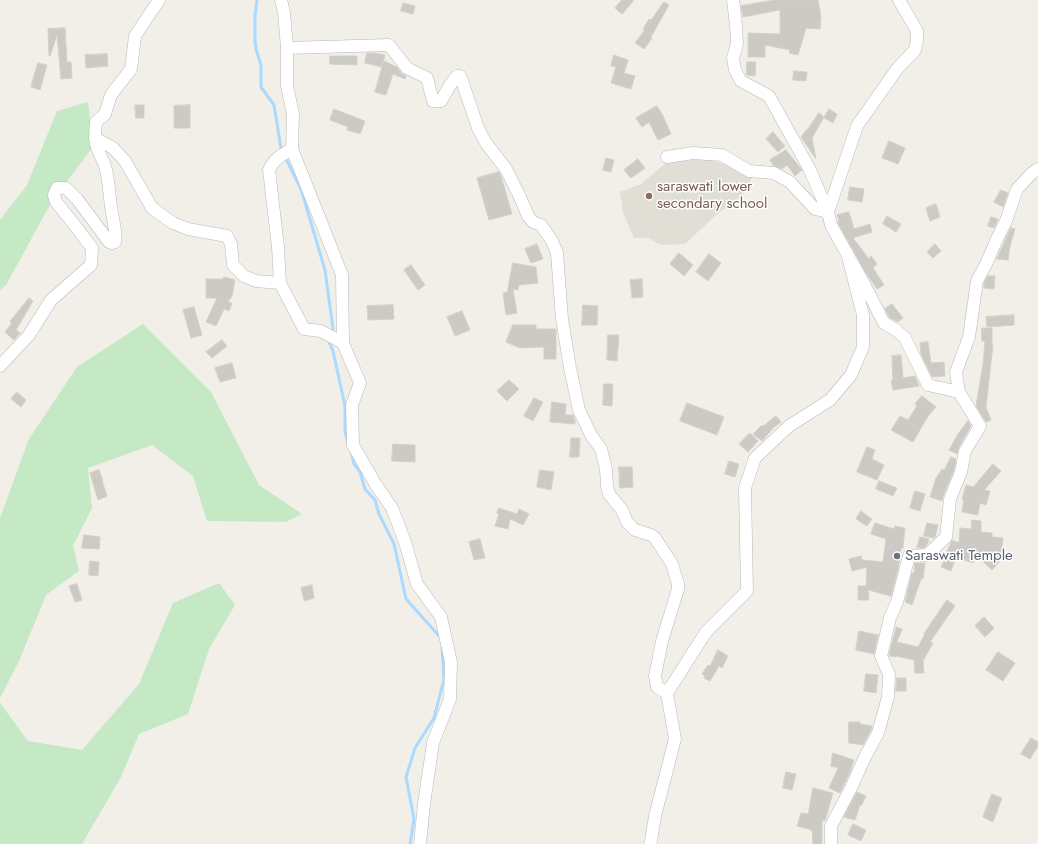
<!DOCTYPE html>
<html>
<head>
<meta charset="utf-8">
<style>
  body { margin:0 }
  canvas { display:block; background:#f1efe8 }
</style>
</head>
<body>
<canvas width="1038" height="844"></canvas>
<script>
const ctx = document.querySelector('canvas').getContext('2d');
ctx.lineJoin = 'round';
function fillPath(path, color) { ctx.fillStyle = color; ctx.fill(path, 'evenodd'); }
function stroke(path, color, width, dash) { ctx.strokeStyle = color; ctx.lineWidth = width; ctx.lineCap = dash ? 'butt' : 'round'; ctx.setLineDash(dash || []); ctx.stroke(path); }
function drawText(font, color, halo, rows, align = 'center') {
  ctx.font = font + ' Jost,sans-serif'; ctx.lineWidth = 3; ctx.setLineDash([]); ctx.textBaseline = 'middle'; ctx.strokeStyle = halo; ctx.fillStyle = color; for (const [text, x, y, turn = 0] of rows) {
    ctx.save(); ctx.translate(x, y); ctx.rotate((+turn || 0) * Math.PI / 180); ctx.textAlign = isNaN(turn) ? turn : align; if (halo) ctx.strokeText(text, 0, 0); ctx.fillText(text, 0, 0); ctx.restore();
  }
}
fillPath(new Path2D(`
  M684,158L709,160L739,168L753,176L742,196L715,216L685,244L661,245L648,238H634L623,213L620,192L641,184L667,162Z`), '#e1ded6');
fillPath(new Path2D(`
  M88,102L93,147L52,201L6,285L0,290V220L27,185L57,111Z
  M143,324L211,392L259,485L302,514L286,522L207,521L193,476L152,445L88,468L92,508L73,546L79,571L46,595L19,661L0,698V518L29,439L77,367Z
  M219,583L235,605L209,649L188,714L139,734L121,777L82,844H0V703L28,741L82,750L139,684L173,603Z`), '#c5e8c5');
stroke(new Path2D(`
  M257,0L255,15V41L256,49L261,65V87L274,105L281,148
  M287,161L301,189L325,270L333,329
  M329,342L333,351L345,406V432L348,442
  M351,451L354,464L360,472L365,489L375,500L379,514L394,544L406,599L441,638
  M410,844L414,819L406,777L415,748L434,718L444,679L442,647`), '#aadaff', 3);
const building = new Path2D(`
  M622,0H634L622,14L615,8Z
  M775,0H818L821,17L820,29L806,28L798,55L789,53L790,50L765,45V57H748V33L780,34V10L743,17L741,6Z
  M664,2L669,5L651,37L652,38L644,49L635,43L645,30L643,29L649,19L651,20Z
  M403,3L415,6L413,14L401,11Z
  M65,28L67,62H71L72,78L61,79L57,35L50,56H49L48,29Z
  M367,53H375L385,55L382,67L365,63Z
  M107,54L108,66L86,68L85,55Z
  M614,55L628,60L624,73L635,76L631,89L611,83L616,67L611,66Z
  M330,56H357V65L330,64Z
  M384,61L397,67L401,73L406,76L405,79L393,74L386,95L375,92Z
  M747,62H756L755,76L747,75Z
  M38,63L47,65L40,90L31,87Z
  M794,71L807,72L806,81L793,80Z
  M135,105H144V118H136Z
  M190,105V128H174V106Z
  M657,106L662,114L671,134L658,140L649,122L642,127L636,118Z
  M334,109L365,121L360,134L347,130L348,127L330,120Z
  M829,109L837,114L833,123L824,118Z
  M819,113L824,117L812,138L816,159L801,137L807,129V130Z
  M773,132L785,146L778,152L766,139Z
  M889,141L905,148L898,164L882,158Z
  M786,150L802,170L795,176L787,165L782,169L773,165L770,160Z
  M606,158L614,160L611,172L603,170Z
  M638,159L645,168L631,178L624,170Z
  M499,172L501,176L512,214L489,220L477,178Z
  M850,187L864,189L862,202L848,200Z
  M1001,190L1008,193L1003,207L994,202Z
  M936,204L940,217L930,221L926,208Z
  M849,212L854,229L870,224L872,232L853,238L869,259L871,256L877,264L873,268L884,285L877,289L866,273L838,223V221H839L837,215Z
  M887,216L901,224L896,232L883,224Z
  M991,217L998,219L994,228L988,226Z
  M1011,228L1015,229L1010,246L1008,260L997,259Z
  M537,244L543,259L531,263L525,249Z
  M935,244L941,251L933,258L927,252Z
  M679,253L693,265L684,276L670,264Z
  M709,254L721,263L708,281L696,272Z
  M513,263L536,267L538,283L519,285L518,290L513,289L517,313L506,315L503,293L507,292Z
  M411,265L425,285L418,290L404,270Z
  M988,276H995L994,289L984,288V283Z
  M224,277L235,280L232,296L228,302L232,303L229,311L224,309L216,326L206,322L217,298H206V279H223Z
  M642,279L643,297L632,298L630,280Z
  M29,298L33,301L16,330L20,333L14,340L5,332L12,323L10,322Z
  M892,304L903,318L898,322L890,318L885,309Z
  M393,305L394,319L368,320L367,306Z
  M583,305L598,306L597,325H582Z
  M194,307L202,335L191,338L183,310Z
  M462,311L470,330L455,336L447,317Z
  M1014,315V325L987,327L986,317Z
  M513,325H536V329H556V359H544V347L520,348L506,342Z
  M982,328H992V345H993L986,407L991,420L986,422L976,406L983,364L985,341H982Z
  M608,335H619L617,361L607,360Z
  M222,340L227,346L212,358L206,352Z
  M928,342L931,363L944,362L945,376L932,377L921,354L920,343Z
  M901,355L903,378L915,376L919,386L893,390L891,380H893L892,356Z
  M232,363L236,378L220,382L215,368Z
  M509,380L519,389L507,401L497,391Z
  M604,384H613L612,406L603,405Z
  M17,392L26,400L21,407L11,399Z
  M922,396L936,407L928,416L913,442L891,430L900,416L908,420L917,406L915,404Z
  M534,398L543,402L533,421L524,416Z
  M552,402L566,404L565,415H573L575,420V424L550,422Z
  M687,403L724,417L717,435L680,421Z
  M776,416L781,422L773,428L762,441L753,434L762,425L763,426Z
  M968,421L971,426L959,447L957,454L949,450L958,434Z
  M750,433L758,441L748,452L739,444Z
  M571,438H580L579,457H570Z
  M393,444L415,445V462L392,461Z
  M867,447L875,450L872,459L884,465L877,480L857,472Z
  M951,457L956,459L954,470L943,496L942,501L930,497L936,478L942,469L944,470Z
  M729,461L739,464L735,477L725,474Z
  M993,464L1001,471L984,490L990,491L986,505L980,503L978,515L962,512L964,499H962L966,485L973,487Z
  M619,467H632L633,487L620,488Z
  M99,470L103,481H102L107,496L98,500L90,473Z
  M540,470L554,472L551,490L537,487Z
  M879,481L897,488L893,496L876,489Z
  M915,491L925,494L920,511L910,508Z
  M499,508L517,514L519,509L529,514L523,525L510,519L508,529L495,526L499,514L497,513Z
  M861,511L872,519L867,526L856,519Z
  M972,520L981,521V532L992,533V537L1003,538L1000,561L992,570L975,554L973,563L956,557L951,571L941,567L947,554L946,553L952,540L959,543L960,528L971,529Z
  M875,523L894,529L895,526L905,528L903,548H901L898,569L891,596L868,590L869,600H858V586H866L867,567L852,571L849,559L861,556L862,560L883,562L886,539L871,534Z
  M927,523L938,525L935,537L934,538L924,536Z
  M84,535L100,537L99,549L82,548Z
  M920,537L929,539L928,543L924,548H917Z
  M480,539L485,558L474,560L469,542Z
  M90,561L99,562L98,576L89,575Z
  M915,563H925L923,579H921L912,605L905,602L912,573H914Z
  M77,584L82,600L75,602L69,586Z
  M312,585L314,598L304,601L301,588Z
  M947,600L955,606L930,642L933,643L923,661L924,673H915L914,660L896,656V657L889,656V655L896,627L902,629L897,642L918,647L925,634H924Z
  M984,617L994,628L985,637L975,626Z
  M859,631L878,635L874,654L856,650Z
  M718,650L728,656L722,668L719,666L710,681L704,678L705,676L702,674L708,665L710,666Z
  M998,652L1015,663L1003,681L986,670Z
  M866,674L878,675L876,693L864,691Z
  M897,678H906V691H896Z
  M849,722H860V724L872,726L871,730L863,745L849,743Z
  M1031,738L1038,742V746L1030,759L1021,754Z
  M833,753L854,760L850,772L840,793L829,788L838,768L831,766Z
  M786,772L796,774L792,790L783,788Z
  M813,788L833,793L825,821L822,820V844H813L812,830L797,826L801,813L808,814Z
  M857,792L866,796L861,806L860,805L855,820L844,817Z
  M992,794L1002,798L993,822L983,817Z
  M853,824L866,830L861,841L848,835Z`);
fillPath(building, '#cccac5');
stroke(building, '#d6d1c6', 1);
const minor = new Path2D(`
  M281,0L284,12L287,48V86L293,114L292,149L342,275L343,343L360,383L352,405L353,445L376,485L392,508L405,542L417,584L441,617L451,662L450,699L433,743L424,804L420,844
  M733,0L736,25L737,44L733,58L735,70L741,81L769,96L809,168L828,212L831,225L864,284L884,323L896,330L905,338L928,385L959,392
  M287,48L389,45L407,68L427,78L433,101H441L450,85L457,76H460L461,78L478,128L486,143L506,169L520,197L528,216L533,222L541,225L552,241L557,253L562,319L570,368L579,410L591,435L601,449L606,469L607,486L609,494L622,510L627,522L635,530L651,535L655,538L672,564L678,584V589L662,641L655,676L657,687L667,693
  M95,138L113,148L125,161L152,208L173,223L188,229L227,236L231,244L233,265L244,276L256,281L280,283
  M292,149C282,155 274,158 269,170L278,247L280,283L304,329L321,331L343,343
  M667,157L693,153L722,155L749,171L774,173L790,182L815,209L828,212L857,126L897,69L915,50L917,40V31L899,0
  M0,366L29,335L51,300L91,265L92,248L73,223L56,202L54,195L57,188H66L77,199L109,242L112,243L115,242C117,234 114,227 113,218C109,201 110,183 105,166C104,161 100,157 99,152C94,142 95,133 96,122L105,114L111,95L131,69L135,36L159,0
  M650,844L651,841L655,816L675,739L667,693L706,632L747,591L745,488L755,458L789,426L830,400L851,375L863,347V315L847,253
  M831,844V826L851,788L865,757L878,733L888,697L889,674L881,656L890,618L897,602L909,556L927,555L946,537L950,499L961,472L965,451L980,426L959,392L956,372L969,337L977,281L987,262L996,241L1006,221L1017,189L1032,173L1038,169`);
stroke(minor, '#b5b8bc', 13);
stroke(minor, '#fff', 12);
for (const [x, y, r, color] of [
  [649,196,4,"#8d6e63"],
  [897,556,4,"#6b7280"]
]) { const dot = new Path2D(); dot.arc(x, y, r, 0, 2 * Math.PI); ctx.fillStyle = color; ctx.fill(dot); stroke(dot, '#fff', 1.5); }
drawText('15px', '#785e54', '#fff', [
  ["saraswati lower",657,187],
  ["secondary school",657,204]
], 'left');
drawText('15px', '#5b616d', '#fff', [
  ["Saraswati Temple",905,556]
], 'left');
</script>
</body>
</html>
